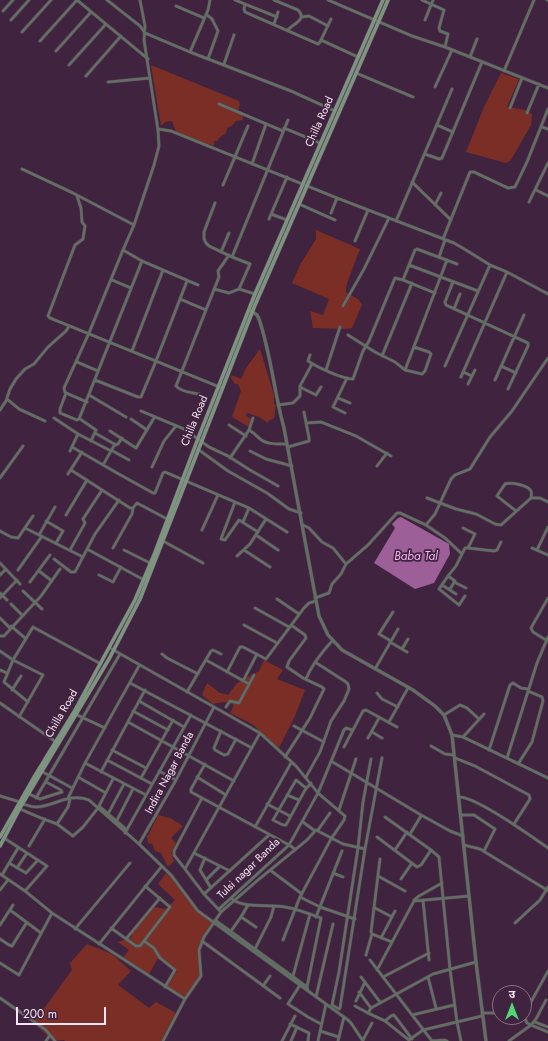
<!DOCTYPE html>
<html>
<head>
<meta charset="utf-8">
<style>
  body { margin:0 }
  #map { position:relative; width:548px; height:1041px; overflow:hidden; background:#40233e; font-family:Jost,"Noto Sans Devanagari",sans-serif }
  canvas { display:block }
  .north { position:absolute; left:492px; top:985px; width:40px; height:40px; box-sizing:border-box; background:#40233e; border:1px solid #8a7188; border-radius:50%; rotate:0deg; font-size:11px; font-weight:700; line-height:16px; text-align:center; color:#f8e5f6 }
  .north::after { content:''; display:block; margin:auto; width:14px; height:18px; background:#51d673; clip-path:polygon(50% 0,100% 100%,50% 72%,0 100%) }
  .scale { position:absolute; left:16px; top:1007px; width:90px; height:18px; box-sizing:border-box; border:2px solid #f8e5f6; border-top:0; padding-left:5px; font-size:12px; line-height:14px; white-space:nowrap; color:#f8e5f6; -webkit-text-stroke:3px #40233e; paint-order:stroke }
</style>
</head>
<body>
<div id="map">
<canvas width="548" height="1041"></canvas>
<div class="north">उ</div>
<div class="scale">200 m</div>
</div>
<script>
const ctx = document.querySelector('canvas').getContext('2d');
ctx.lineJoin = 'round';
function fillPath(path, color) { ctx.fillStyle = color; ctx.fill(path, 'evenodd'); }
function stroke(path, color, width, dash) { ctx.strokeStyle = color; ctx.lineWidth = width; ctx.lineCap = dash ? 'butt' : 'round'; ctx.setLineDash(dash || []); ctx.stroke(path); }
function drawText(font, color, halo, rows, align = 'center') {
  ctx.font = font + ' Jost,sans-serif'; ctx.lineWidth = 3.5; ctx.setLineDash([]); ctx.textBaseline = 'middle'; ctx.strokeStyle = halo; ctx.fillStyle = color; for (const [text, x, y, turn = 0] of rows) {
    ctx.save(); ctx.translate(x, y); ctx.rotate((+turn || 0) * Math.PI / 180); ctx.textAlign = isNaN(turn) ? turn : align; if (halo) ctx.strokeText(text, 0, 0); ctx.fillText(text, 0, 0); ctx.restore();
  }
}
fillPath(new Path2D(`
  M151,65L239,101L240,104L238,111L242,112L243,120L236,121L233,125L227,128L226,133L219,138L218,141H214V146L177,134L172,121L165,122L161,126Z
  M501,73L519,79L507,107L525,110L532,114L531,125L511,160L506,163L466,152L484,107Z
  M316,230L360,249L346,286V292L359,300L362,305L352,328L347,329L313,328L310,311L323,315L329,299L292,283L300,265L316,239Z
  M260,349L274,395V404L276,405L274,418L269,421L268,423L259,417L247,413L246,416L252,419L249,427L232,417L241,391L238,384H235L231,378V375L241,379L246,368Z
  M264,660L283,670L277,679L305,690L295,716L279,748L252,724L230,713L234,705C228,701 220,702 213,704L202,695L207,683L220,693L228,695L237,683L259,671Z
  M158,815L170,818L183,826L171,838L176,843L171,853L174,861L168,867L161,853L155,851L152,843L148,844L147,836L150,834H149Z
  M166,873L169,875L198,911L213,923L199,950L201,976L185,999L166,988L177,971L158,958L148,976L122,959L129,950L118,942L132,937V932L154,907L166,909L175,900L158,884Z
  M87,944L112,954L131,971L118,985L149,1008L156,1002L176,1013L161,1041H65L64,1040L53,1041L33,1022C47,1006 59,987 72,970L70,963Z`), '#7a2e26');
fillPath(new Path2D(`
  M401,517L449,544L450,554L434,583L415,589L374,563L395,528L392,524L398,518Z`), '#9c5f98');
const minor = new Path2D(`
  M77,0L148,59
  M107,0L140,26L145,33L190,52L291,91L335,111
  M235,0L277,17
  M274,0L298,10C308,20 292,24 288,30
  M328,0L412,36L445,47L548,88
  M422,0L444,10L439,28L440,31L448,34L445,47
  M547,0H548
  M245,4L244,9L245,12L318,44L320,42L331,19
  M176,6L204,18
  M3,11L13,0
  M206,14L212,19L218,31L208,59
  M301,17L309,16L328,26
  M11,20L29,0
  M425,20L433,0
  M274,24L278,12
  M22,32L51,0
  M321,40L358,57
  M40,41L77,0
  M56,51L91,12
  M190,52L208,10L210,0
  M470,57L477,39
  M224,64L234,35
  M69,65L106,24
  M504,71L534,0
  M356,73L413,97
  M86,76L121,36
  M108,82L150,78
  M435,87L452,50
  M219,104L283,131
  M510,108L522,78
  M527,113L539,84
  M437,125L453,132
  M542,127L548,129
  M284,128L320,143
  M158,129L171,131L337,198L454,243L466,250L490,265L507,272L548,294
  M425,154L439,159L442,158L482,62
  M252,164L266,124
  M22,169L73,193L134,225
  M412,182L451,220
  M223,185L248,126
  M536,190L548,196
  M77,196L81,208L82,222L85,226L83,239L75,245L48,316L50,318L222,388
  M529,202L548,163
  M215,203L204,232V239L206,243L209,246L232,257L250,264L239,289
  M299,204L335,220
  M435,205L441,193
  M331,213L337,198
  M271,214L287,220
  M269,219L287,177
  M396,221L452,89
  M443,239L470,172H474L508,188L515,187L527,162L548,109
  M355,241L368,210
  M123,250L142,261L198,285
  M221,252L229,233
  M232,257L288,120
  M439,257L445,240
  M409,265L478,291
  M112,280L131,288
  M403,280L415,250L417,249L457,264
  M453,282L445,302L446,305L528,343V346L508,389
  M214,289L229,293L239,289L255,294
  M180,299L206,310
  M343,306L364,269L389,218
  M454,309L460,294
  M348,335L375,352L395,362L405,370L422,374L425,371L431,354L429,352L414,347
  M132,351L163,270
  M310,355L308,361C317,367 342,379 353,379L363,351L369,341L395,278L403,280L435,293
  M382,356L412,283
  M77,362L98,371
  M445,366L490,265
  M501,366L516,373
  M326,370L340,327
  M405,370L447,260
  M463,372L472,376
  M461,377L507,272
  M95,380L138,397H141L156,361L187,281
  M495,380L524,315
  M468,384L475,370
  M300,387L316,395L321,387
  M66,393L60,409V413L77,420L79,419L142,261
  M199,394C192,393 181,392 176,386L219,277L218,271L229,255
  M89,395L126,417
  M338,398L350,403
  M7,399L19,409L45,421
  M87,402L66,393L65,392L64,388L89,333L123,250L134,225L154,165L159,146L158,130L144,40L145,26L140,0
  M278,405L293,403L300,396V386L312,364
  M0,410L6,401L10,389L16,379L25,369L34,364L48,347L66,331L69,326
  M141,411L184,429L209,447L228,456L250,470L278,486
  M345,413L333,407L347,378
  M54,418L78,434L111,451
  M80,419L96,430L91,441
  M131,419L147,430
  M306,423L321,422L356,436L391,456
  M229,425L246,436
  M249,430C254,433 256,435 259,438C266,445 278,444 287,444
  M110,431L136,448L154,418
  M95,433L116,445L118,444L122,438
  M72,447L117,473L153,493H155L163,473L165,472L249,508L287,532
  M288,447L309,441V438L304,412
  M111,450L129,460
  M199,450L228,471L267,493L289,509L301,513
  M70,451L78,434
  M250,451L266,459L292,466
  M230,458L249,430L253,418
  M103,465L115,444
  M377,466L387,453
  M152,467L164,441L176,426
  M71,470L130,508H133L137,503L169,520
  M68,474L82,452
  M0,478L23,446
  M427,498L456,509L476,514L495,524L501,525L531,498H540L548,502
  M235,502L221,539L225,540L239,520L258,532
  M516,511L497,496L505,484C511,482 528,485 531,491C532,493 531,496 531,498
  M66,515L87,480
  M46,521L63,531L56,543
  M243,522L249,508
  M303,525L309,528L322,542L333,548L346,564
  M426,525L435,514L451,479L455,475L470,469L490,437L512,411L548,358
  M25,528L83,557
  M463,528L475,534L468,548
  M202,530L218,495
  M0,531L11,537L18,538L33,516
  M39,535L55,507
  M256,535L278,550
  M163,541L203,563
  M113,548L132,514L133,508
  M532,548L548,555
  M87,549L144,580
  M70,550L85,523L83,519L102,490
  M124,550L150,563
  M244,550L270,567
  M537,550L548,527
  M237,556L250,544L266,519
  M54,559L71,572H75L95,534L119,500
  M0,563L20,584
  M18,570L42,536
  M39,571L52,581
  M0,575L6,569
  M99,575L113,582L121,567
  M448,576L455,581L450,589
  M30,582L50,555
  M454,582L466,588
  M442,585L456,594
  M23,591L42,609
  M0,593L7,600
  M465,596L459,605L439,589L448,576L456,566L465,548H468L494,551L497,550L501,542
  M0,598L17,580
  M315,598L329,593L332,584L341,574L346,564L368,545L397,513H400L426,525L445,538L462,554
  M277,599L299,614
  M11,604L22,615
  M255,608L289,627
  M0,618L10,628
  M244,625L277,643
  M11,626L25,638
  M0,636H4L41,596L60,569
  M546,640L533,632L531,628L548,598
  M391,641L379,634L393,612
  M390,642L407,652
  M110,648L260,733L185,869L204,894L221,912L204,937L199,950L201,976L185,999L163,1041
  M402,649L408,639
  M0,651L13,660L43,675L19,717
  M162,654L167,658L198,674
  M206,660L249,684
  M375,669L398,629
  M0,670L7,673
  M227,672L240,647H243L266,659L304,608L309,603L316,601
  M306,679C312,664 322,652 333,640
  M243,681L257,654
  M130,683L252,748
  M12,690L21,676
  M187,692L211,651L213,650L221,654
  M377,693L382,699L398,707
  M139,701L184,727
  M28,702L4,682L13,660L33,627L101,664
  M0,703L56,742
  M226,707L230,701L239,703L254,675
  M133,711L168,730
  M75,714L105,728
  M444,715L460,705L467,708L479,719
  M128,722L234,781
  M389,722L408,688
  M294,726L324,742
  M221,731L214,748L215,750L224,755L228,754L236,739
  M372,732L382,738
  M260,733L296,766L318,793L345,816L344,820L331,839L300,897L283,940
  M452,735L463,737L548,778
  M463,737L484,714
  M368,738L379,718
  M431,746L445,754L454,755
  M344,747L363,711L366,710L397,727
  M112,750L146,768
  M489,750L510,685L513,683L521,688L528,689
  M285,757L310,718L324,689L322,687L303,678L287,667L289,661L306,638L305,635L291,625
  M455,758L475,766L529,795L530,799L514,824
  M507,758L537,663L548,637
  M107,760L152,784
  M331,761L421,815L450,831L463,836
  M85,763L146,795
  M205,764L191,789V792L289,845L219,909
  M518,764L532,742L543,701L542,697L528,691
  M41,771L72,788
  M159,771L176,780
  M101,772L145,690
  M78,777L106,793
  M197,777L226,795
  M306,777L320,752L331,721L344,701L349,689L348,684L346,682L315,662
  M141,778L173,720
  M113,779L99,806L127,830
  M306,788L296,780L273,820L283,825H286L305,790L311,783
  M29,794L40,799L62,792L61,790L46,782
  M287,795L299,800
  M0,796L20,802
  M459,797C477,797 531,836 548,848
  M36,798L120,654
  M68,798L85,763L139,666
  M23,804C27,805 31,807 36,807C53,807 69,792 89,800L139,844L171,875L198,911L348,1020L351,1023L363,1041
  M267,804L290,816
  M20,809L41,818L57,824L73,836L83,827L98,808
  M339,810L356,759
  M108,814L124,784
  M461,815H474L495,829L484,851
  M385,817L431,850L439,857L450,969L457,1022L461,1041
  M116,822L133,789
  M303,822L315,831
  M57,824L68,807L70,799
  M255,827L291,763
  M318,830L330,813
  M125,833L191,715
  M410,834L421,816
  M377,837L417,867L421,865L431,850
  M4,838L47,866L25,891
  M139,844L176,780L214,707
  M464,845L480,849L547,890
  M29,846L45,819
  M295,849L289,845L318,793L344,730L346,728L352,730
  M395,850L407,832
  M194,853L230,871
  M205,858L200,870L211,888
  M380,859L371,932L372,934L392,942
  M9,863L26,873L38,860
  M17,868L27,853
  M185,869L174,855V851L202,798
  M270,870L302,894
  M333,873L343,877
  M0,874L25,891L52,913L185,999
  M2,875L18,848
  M378,876L405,891
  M401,879L412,863
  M206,880L220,866
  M0,890L8,880
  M204,894L269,835
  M300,897L320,907L355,919
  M231,898C241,909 271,904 285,907C297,909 310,914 321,918L307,987
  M414,900L419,896L442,883
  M423,900L429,960
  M375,908L392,917
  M10,910L41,933
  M221,912L258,880L307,840L316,830L343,844L365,849
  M241,917L256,927
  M316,917L342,851
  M215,920L307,987L308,991
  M515,923L540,900L548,887
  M0,925L13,905
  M111,928L136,946H140L170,907L145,886
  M75,929L130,863
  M231,931L241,917L248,905
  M381,938L395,911
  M0,939L9,945L12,946L27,922
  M126,939L160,898
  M144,941L154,948L160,958L175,970L165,987
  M202,941L280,998
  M99,944L162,866
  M255,949L271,917L274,906
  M366,955L372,934
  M370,960L432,1041
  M0,963L19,975L52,913
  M377,970L414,901L469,896
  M293,976L310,914
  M361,977L380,1002
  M383,977L429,953
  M428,977L436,1008
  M300,985L288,1004L308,1017L321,1024
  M263,986L270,976
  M359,992L371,1008
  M316,997L333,924
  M0,998L46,1030L55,1041
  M356,1001L365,982
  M332,1005L339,1009L340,1008L365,849L382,758
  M332,1005L339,972L358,848L363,802L371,759
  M355,1006L368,1013L371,1008L433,974L476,962
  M368,1013L385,1021L409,1040L423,1030L482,1016
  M482,1013H500
  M524,1013L526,1011L548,971
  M412,1015L454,1005
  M524,1016L527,1023L531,1025L536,1019L546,1000
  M385,1021L391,1016L394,1015L412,1039
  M535,1022L548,1027
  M290,1024L309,1033L308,1041
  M320,1031L339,1037
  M363,1040L372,1023
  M46,1041L50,1035
  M282,1041L295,1016
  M291,1041L297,1027
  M318,1041L326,1004
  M338,1041L344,1017
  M432,1041L444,1040L447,1041
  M509,1041L531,1025L548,1032`);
const tertiary = new Path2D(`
  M251,311L257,315L259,319C271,354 274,392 284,428L319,616L328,635L342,650L413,690L435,706L444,715L452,735L476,962L486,1041`);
const secondary = new Path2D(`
  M0,837L33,779L74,712L135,600L154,555L199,436L255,294L383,0
  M0,846L21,806L109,659L140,599L255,305L388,0`);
stroke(minor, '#5d425b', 3.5);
stroke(tertiary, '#5d425b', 4);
stroke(secondary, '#5d425b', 4.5);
stroke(minor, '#617063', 2.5);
stroke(tertiary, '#617063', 3);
stroke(secondary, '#7d9580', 3.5);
drawText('11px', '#f8e5f6', '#40233e', [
  ["Chilla Road",320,122,-66],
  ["Chilla Road",195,421,-68],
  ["Chilla Road",62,714,-60],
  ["Indira Nagar Banda",170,773,-62],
  ["Tulsi nagar Banda",249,869,-44]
]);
drawText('italic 12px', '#f9b6f5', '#40233e', [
  ["Baba Tal",416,557]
]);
</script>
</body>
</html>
